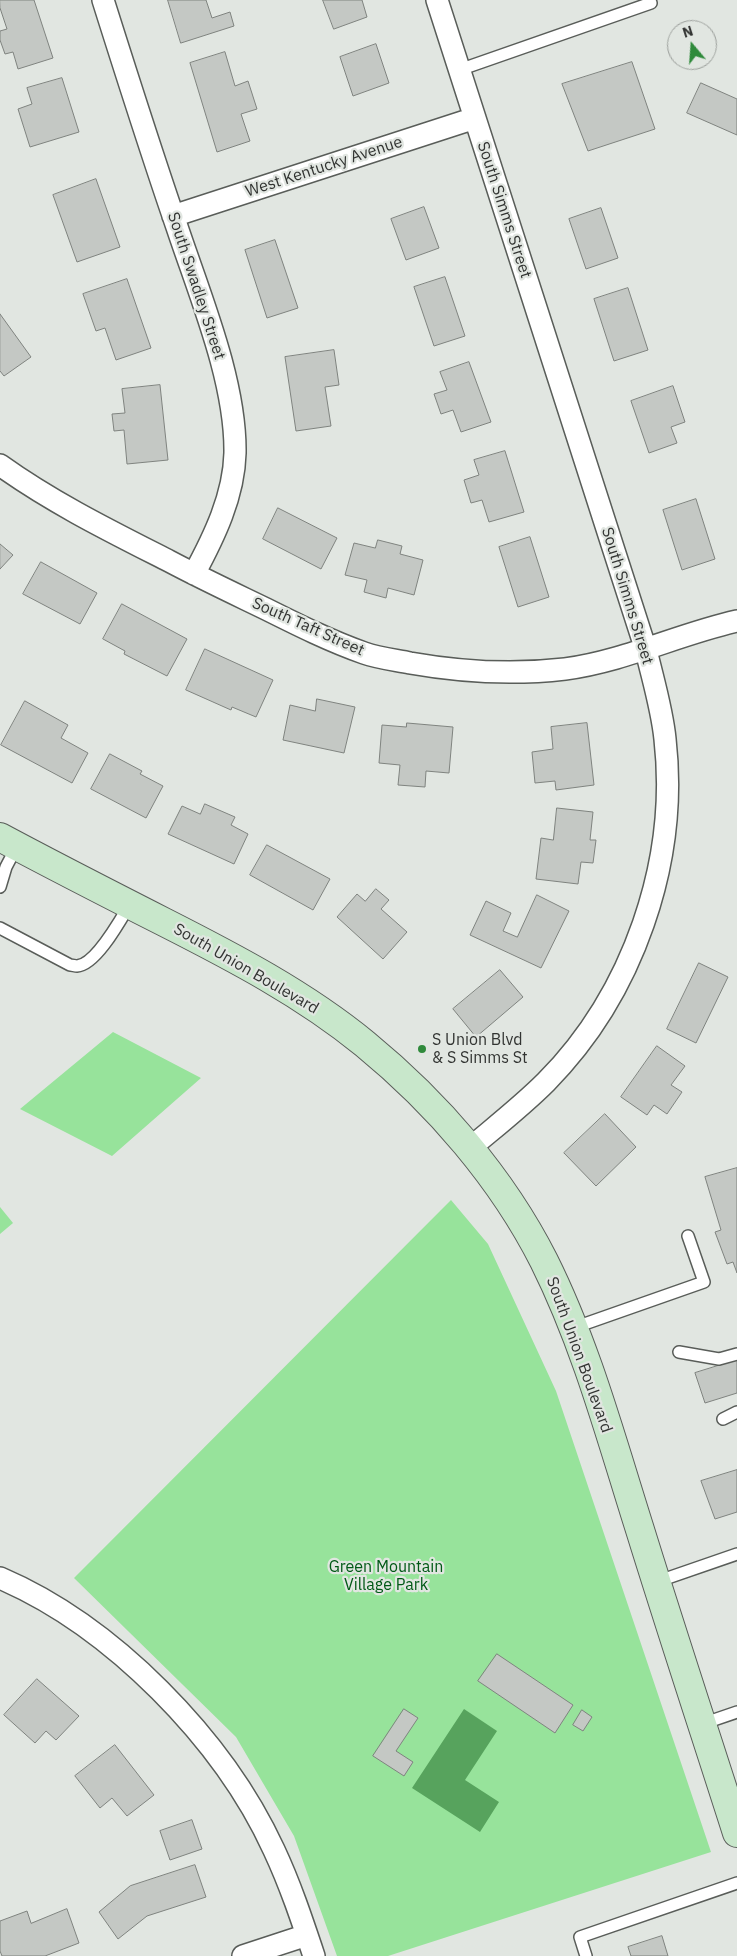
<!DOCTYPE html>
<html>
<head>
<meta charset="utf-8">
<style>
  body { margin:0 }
  #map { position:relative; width:737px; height:1956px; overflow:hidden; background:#e1e6e1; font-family:"IBM Plex Sans",sans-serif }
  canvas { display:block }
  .north { position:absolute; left:667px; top:20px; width:50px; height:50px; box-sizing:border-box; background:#e1e6e1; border:1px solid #9b9f9b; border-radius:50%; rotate:342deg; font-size:14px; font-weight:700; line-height:20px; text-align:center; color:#323432 }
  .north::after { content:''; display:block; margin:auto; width:18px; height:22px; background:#2f8a3b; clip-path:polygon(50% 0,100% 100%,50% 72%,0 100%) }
</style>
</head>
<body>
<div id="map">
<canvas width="737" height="1956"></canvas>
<div class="north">N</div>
</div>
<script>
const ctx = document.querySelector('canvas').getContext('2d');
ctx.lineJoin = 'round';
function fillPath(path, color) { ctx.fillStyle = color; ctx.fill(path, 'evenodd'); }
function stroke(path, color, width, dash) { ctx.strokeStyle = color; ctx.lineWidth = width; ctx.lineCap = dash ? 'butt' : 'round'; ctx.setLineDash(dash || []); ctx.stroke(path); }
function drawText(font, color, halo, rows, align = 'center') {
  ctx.font = font + ' "IBM Plex Sans",sans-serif'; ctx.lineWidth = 4.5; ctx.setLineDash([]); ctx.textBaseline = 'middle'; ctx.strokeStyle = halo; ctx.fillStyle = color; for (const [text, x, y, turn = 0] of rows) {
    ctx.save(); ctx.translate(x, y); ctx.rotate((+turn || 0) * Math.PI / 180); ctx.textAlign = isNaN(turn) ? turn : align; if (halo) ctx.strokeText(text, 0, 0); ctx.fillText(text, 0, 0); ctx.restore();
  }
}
fillPath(new Path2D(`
  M113,1032L201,1078L112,1156L20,1109Z
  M451,1200L488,1244L556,1391L711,1852L388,1956H337L294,1836L236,1737L74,1578Z
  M0,1207L13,1223L0,1234Z`), '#97e39b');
fillPath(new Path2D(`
  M464,1709L497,1731L465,1780L499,1802L480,1832L412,1788Z`), '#57a35d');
const building = new Path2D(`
  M0,0H34L53,58L18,69L13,52L5,54L0,40V31L7,29L0,8Z
  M168,0H206L212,18L230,12L234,26L181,43Z
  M323,0H362L367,17L334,29Z
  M376,44L389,83L353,96L340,57Z
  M225,52L235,86L248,81L257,109L241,114L250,141L217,152L190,63Z
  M632,62L655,129L588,151L562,84Z
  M62,78L79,132L30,147L18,109L32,104L27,88Z
  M701,83L737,99V135L687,113Z
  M96,179L120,247L77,262L53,195Z
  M424,207L439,248L406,260L391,219Z
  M601,208L618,258L586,269L569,219Z
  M275,240L298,308L267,318L245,250Z
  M445,277L465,336L434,346L414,287Z
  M127,279L151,348L116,360L105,328L96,331L83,294Z
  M628,288L648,350L614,361L594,299Z
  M0,314L31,357L4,376L0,371Z
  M334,350L339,385L325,387L331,426L296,431L285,357Z
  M469,362L491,422L461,432L453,410L441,414L434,394L447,390L440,372Z
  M160,385L168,460L127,464L124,430L114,431L112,414L125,413L122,389Z
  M673,386L685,422L671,427L677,443L649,453L631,401Z
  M505,451L524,512L489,522L482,500L471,503L464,480L479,475L474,460Z
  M696,499L715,559L682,570L663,510Z
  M278,508L337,538L321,569L263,539Z
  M530,537L549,597L518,607L499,547Z
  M378,540L402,546L400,554L423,560L414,595L388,588L386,598L364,592L367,580L345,575L354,543L375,548Z
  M0,544L13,555L0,569Z
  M41,562L97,593L80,624L23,594Z
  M122,604L187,639L167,676L124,654L125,651L103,639Z
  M205,649L273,680L256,717L232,707L231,710L186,690Z
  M317,699L355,707L344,753L283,740L290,705L315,711Z
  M25,701L68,725L61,738L88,753L72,783L1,745Z
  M407,723L453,727L449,773L426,771L425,787L398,785L400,765L379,763L382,725L406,727Z
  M587,723L594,785L556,790L555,781L535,783L532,752L553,749L551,727Z
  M110,754L142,771L140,774L163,786L146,818L91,789Z
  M205,804L235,817L231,825L248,834L234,864L168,834L182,806L200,814Z
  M557,808L593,812L590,840H596L593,863L581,862L578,884L536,879L541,838L553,840Z
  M267,845L330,879L313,910L250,875Z
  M376,889L389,900L381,909L407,932L383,959L337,917L357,894L365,901Z
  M537,895L569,911L541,968L470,935L486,901L511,913L503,931L517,937Z
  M699,963L728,977L696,1043L667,1029Z
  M500,970L523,997L476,1037L453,1009Z
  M657,1046L685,1066L671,1085L682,1092L667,1114L654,1105L647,1115L621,1097Z
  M605,1114L636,1147L596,1186L564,1153Z
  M737,1168V1273L733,1262L727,1264L715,1232L721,1230L705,1177Z
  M737,1360V1393L705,1403L695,1373Z
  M737,1470V1512L715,1519L701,1481Z
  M497,1654L573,1705L555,1733L478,1681Z
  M37,1679L79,1716L56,1740L46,1731L35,1743L4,1715Z
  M404,1709L418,1718L396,1751L413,1762L404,1776L373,1756Z
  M582,1710L592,1717L583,1731L573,1725Z
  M115,1745L154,1795L127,1816L112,1798L100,1808L75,1776Z
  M192,1820L202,1849L170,1860L160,1831Z
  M195,1865L206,1897L147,1916L118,1939L99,1912L130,1886Z
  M67,1909L79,1943L45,1956H2L0,1951V1921L27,1911L31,1923Z
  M662,1936L668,1956H631L628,1947Z`);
fillPath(building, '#c4c8c4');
stroke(building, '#7f837f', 1);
const lane = new Path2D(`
  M459,70L651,3
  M0,887L6,867L17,846
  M0,928L70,965C72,965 75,966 77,966C96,965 121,919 130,904
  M573,1328L704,1282L688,1236
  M679,1352L719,1359L737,1354
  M723,1419L737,1412
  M656,1582L737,1554
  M702,1724L737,1712
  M586,1956L580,1937L737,1883`);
const street = new Path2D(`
  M103,0C127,76 151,152 177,227C200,296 236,381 235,453C234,496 214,537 194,574
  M437,0L646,650C653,680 662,709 665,739C679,862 633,994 546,1082C522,1106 495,1127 469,1149
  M173,216L475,118
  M0,465C53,503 112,532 169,561C201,578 233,593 266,609C298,625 330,641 364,653C378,658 395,660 410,663C461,672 513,675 565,669C625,661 679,634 737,621
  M0,1578C112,1626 223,1739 274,1850C290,1884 302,1920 314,1956
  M243,1956L307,1935`);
const secondary = new Path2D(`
  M0,837C54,866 109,894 164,922C233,957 304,994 365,1044C437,1103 502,1178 544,1261C587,1347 612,1442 641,1533C672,1633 705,1733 737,1833`);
stroke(lane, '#595d59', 14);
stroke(street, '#595d59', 24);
stroke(secondary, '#595d59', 30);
stroke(lane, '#fff', 11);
stroke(street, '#fff', 21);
stroke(secondary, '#c8e7cb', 28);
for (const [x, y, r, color] of [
  [422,1049,5,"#2f8a3b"]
]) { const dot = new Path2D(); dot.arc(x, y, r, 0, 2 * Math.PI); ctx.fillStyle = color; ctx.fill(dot); stroke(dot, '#e1e6e1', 2); }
drawText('16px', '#323432', '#e1e6e1', [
  ["West Kentucky Avenue",324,167,-18],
  ["South Simms Street",504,210,72],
  ["South Swadley Street",196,286,72],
  ["South Simms Street",627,596,73],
  ["South Taft Street",308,627,24],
  ["South Union Boulevard",246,969,30],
  ["South Union Boulevard",579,1355,70]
]);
drawText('16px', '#323432', '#e1e6e1', [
  ["S Union Blvd",432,1040],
  ["& S Simms St",432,1058]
], 'left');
drawText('16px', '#005916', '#e1e6e1', [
  ["Green Mountain",386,1567],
  ["Village Park",386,1585]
]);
</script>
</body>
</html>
